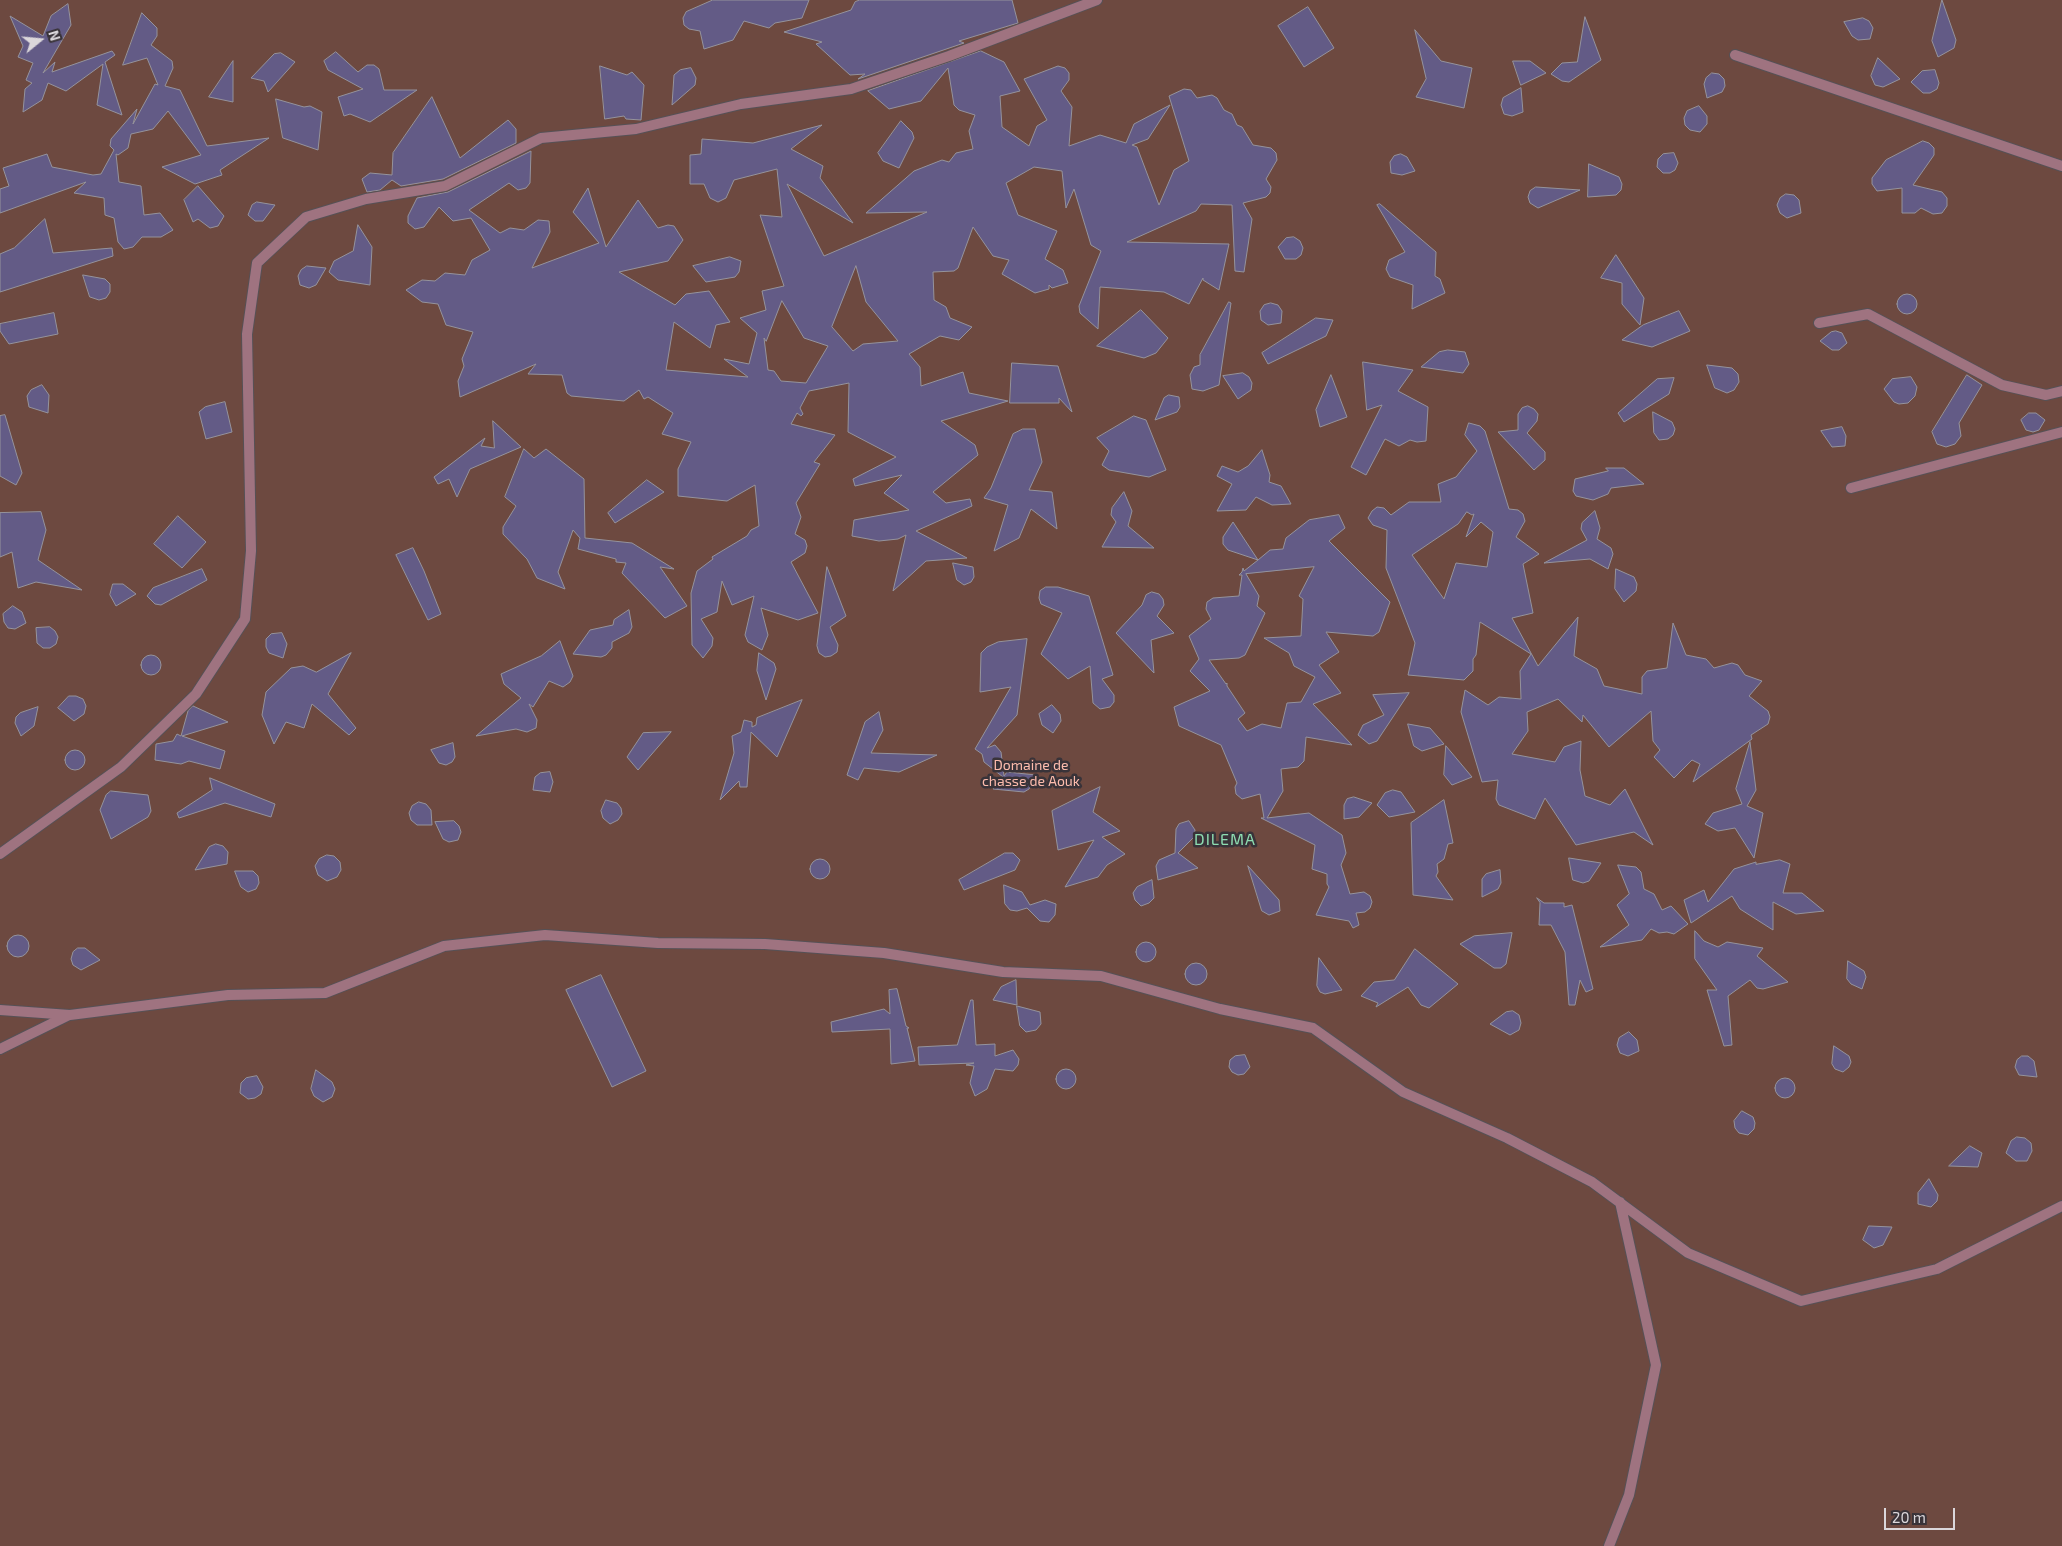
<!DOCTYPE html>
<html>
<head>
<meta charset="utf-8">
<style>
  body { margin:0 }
  #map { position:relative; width:2062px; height:1546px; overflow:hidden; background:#393339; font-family:"Exo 2",sans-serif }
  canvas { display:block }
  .north { position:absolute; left:15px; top:15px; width:50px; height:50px; -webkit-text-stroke:4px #393339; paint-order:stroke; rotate:73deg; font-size:14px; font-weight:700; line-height:20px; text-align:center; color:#dbd7db }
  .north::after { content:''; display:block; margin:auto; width:18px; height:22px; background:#dbd7db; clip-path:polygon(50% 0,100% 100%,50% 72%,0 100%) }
  .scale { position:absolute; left:1884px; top:1508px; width:71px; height:22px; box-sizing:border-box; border:2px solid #dbd7db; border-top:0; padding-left:6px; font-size:15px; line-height:18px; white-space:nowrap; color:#dbd7db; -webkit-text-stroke:4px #393339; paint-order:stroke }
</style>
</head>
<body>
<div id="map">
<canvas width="2062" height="1546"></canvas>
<div class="north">N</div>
<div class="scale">20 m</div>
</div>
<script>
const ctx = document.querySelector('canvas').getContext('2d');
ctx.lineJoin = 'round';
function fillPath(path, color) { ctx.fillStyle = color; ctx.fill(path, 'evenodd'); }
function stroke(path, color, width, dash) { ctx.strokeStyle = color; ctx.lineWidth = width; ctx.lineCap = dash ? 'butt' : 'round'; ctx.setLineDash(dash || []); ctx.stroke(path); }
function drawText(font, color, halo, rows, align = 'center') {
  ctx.font = font + ' "Exo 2",sans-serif'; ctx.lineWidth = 5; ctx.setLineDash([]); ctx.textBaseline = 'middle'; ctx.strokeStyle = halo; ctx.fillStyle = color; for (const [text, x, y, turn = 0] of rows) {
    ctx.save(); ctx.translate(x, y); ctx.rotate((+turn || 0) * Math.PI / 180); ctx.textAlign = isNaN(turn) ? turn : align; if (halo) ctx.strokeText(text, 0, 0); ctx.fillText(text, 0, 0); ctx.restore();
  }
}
fillPath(new Path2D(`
  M0,0H2062V1546H0Z`), '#6d4940');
const building = new Path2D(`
  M713,0H809L802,18L775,23L769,28L744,21L733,40L704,49L700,31L689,29L684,25L683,18L686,12Z
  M860,0H1012L1018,23L959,41L964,43L858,79L865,74L850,75L816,44L822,42L784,32L851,10L855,2Z
  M1942,0L1956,40L1954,48L1938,57L1932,41Z
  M68,4L71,25L43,73L55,62L52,72L112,51L115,55L105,62L122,115L97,105L103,64L66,91L48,83L42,100L23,112L25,89L32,83L26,80L33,63L18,57L23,46L10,16L43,36L51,16Z
  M1308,7L1334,48L1304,67L1278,26Z
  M142,13L157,28V36L151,45L172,61L173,68L165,86L180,90L207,146L269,138L220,170L222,175L195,184L162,167L201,155L168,111L153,129L131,134L128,148L118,155L116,154L119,182L141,186L144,215L160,213L173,230L161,237H142L133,247L124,249L118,242L114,218L105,215L104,198L74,193L86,182L0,213V189L9,186L3,168L47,154L52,167L93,175L101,174L114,150L110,146L111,139L137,109L133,124L155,84L158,85L147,58L123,65Z
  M1585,17L1601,60L1569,82L1562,81L1551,74L1562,63L1577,62Z
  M1863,18L1869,21L1873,28L1870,39L1858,40L1852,36L1844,22Z
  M1415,30L1441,61L1472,68L1464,108L1416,97L1426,79Z
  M981,51L1004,62L1020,91L1000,96L1002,127L1029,146L1037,126L1047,120L1024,79L1058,66L1065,68L1069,73V80L1061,91L1072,107L1069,146L1100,135L1126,143L1134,124L1170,105L1148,139L1132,145L1137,147L1159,205L1174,170L1189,161L1169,96L1184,89L1191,90L1197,98L1212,95L1217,98L1224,110L1232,114L1237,125L1242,127L1253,145L1271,148L1276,153L1277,160L1266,179L1271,187L1270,193L1266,197L1243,203L1252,219L1244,272L1235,271L1232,205L1201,204L1196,211L1127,242L1229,244L1219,290L1203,280V278L1189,304L1164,292L1100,287L1098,329L1080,313L1079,306L1101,251L1091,245L1074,189L1066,208L1062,171L1034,167L1006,183L1018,215L1057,231L1045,259L1063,270L1068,283L1052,288L1049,285V289L1035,293L1002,274L1009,260L993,256L973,227L958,268L954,271L933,272L934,300L946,307L950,318L972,327L959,340L940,336L909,354L920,367L921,386L963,372L969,393L1008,401L941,421L975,445L978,455L933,492L946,503L970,499L972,506L916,531L967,558L926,561L893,591L906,535L898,539L879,541L852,536L854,520L909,510L884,493L902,475L855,486L853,479L896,457L848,432L849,383L809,391L800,408L803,414L801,416L797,413L791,424L835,435L814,462L820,464L796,503L801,517L795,534L805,540L807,546L805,553L791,562L818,613L798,620L761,608L768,635L762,650L748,642L745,635L754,596L732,605L722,581L717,612L701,619L713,638L712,646L703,658L692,645L691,593L697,571L713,559L712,557L747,536L751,530L759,526L755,485L727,501L678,496V469L691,442L662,434L673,413L648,397L644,399L639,390L624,401L571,396L567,393L562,375L528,374L536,364L460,397L458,381L464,366L462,359L473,332L446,325L438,304L422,302L406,290L422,280L435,281L445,273L465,275L472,260L490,250L471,218L453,221L439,207L424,227L415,229L408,223V216L417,198L448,192L531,151L530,183L526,188L518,190L509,183L469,210L500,233L510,228L524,230L538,220L549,221L550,232L532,268L599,243L573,212L588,188L606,247L638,200L658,228L668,225L674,226L683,240L668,261L619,272L675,305L686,294L709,291L730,322L716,325L710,348L674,322L666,370L748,377L724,359L749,364L757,333L740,318L766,310L762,291L784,286L760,215L782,217L777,169L734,180L726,198L718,202L710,198L704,184H690V155L701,154L702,139L753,143L822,125L791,149L823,166L820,178L853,223L787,184L824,256L927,212L866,213L914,171L942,160L949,162L956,153L973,149L969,131L975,115L959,110L954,105L948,68L921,101L889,109L868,91ZM856,266L866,302L898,341L863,344L853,351L832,327ZM782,301L804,338L828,346L806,383L781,381L774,371L768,370L764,338L766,341Z
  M336,52L358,72L367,65H374L379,69L384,90H417L370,122L350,114L344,116L338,97L363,89L328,70L324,61Z
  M281,53L295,62L268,92L264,81L251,78L274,54Z
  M1878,58L1900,79L1883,87L1875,85L1871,76Z
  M233,61V102L209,97Z
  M1513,61H1530L1546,73L1521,85Z
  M600,66L627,75L632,72L644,85L641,120L626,119L624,116L605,119Z
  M691,68L696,78L695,85L672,105L674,75L680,70Z
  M1935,70L1939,83L1937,89L1930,93H1923L1911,82L1922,71Z
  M1712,73L1719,74L1724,79L1725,86L1722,92L1707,98L1704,84L1706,78Z
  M1521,88L1523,112L1512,116L1504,114L1501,105L1503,98Z
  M432,97L460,158L508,120L516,129V143L443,179L401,186L392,180L380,190L367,192L362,179L370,173L392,175L393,153Z
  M276,99L304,107L310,106L322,112L318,150L283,138Z
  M1699,106L1707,116V124L1700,132L1690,130L1685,125L1684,118L1687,111Z
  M901,121L912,132L914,138L899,168L883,161L878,153Z
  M1923,141L1929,143L1934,148V155L1913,185L1942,192L1947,198V206L1942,213L1933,214L1921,208L1915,213H1902V188L1877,191L1872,184V178L1886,160Z
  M1674,153L1678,163L1675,170L1670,173H1663L1657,167L1658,159L1663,154Z
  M1401,154L1407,157L1415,171L1402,175L1391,173L1390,162L1394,156Z
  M1589,164L1619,177L1622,184L1621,190L1616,195L1588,197Z
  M198,186L224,216L218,226L210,228L198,219L193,222L184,200Z
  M1536,187L1580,190L1538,208L1530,203L1528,197L1530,191Z
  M1786,194L1794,195L1799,200L1801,213L1787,218L1780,213L1777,205L1780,198Z
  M257,202L275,205L263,221H255L248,215L252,205Z
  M1380,204L1436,252L1435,276L1440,279L1445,293L1412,309L1413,285L1390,277L1386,269L1389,260L1405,252L1377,205Z
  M45,219L53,253L112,248L113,256L0,292V254L14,248Z
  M358,225L372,247L370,285L338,280L329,272L334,261L353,251Z
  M1294,237L1300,241L1303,248L1301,255L1296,259H1285L1278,247L1286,238Z
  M1616,255L1644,298L1640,325L1622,304V283L1601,278Z
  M730,257L741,261L739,272L735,277L706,282L693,266Z
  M307,266L326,268L316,285L309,288L300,285L298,276L301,270Z
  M83,275L105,279L110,284V292L106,298L99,300L90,297Z
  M1897 304a10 10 0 1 1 20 0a10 10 0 1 1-20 0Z
  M1229,302L1231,303L1219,385L1203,391L1192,389L1190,375L1194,367L1200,365V355Z
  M1271,303L1278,305L1282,311L1281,323L1268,325L1261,320L1260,311L1264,305Z
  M1141,310L1168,338L1156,353L1144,358L1097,346Z
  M1679,311L1690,331L1652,347L1622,340L1643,325Z
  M54,313L58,334L9,344L0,331V324Z
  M1316,318L1333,320L1326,336L1268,364L1262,353Z
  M1836,331L1842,333L1847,343L1839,350H1832L1820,341L1831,332Z
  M1448,350L1465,352L1469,364L1463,373L1421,367L1439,352Z
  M1363,362L1413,370L1398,391L1428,407L1426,441L1417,442L1410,440L1399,446L1385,439L1366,475L1351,467L1382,405L1367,410Z
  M1012,363L1058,366L1072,412L1059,398V403H1010Z
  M1707,365L1732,368L1738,374L1739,382L1734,390L1727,393L1715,388Z
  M1243,373L1249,377L1252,383L1251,390L1238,399L1223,376Z
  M1331,375L1347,417L1320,427L1316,410Z
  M1967,375L1982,385L1959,423L1961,436L1955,444L1946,447L1937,444L1932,432Z
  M1911,377L1917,387L1915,396L1908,403L1899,404L1894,402L1884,389L1892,379Z
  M1674,378L1669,394L1624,422L1618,413L1657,379Z
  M42,385L49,395L48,413L29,407L27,396L31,390Z
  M1169,395L1179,397L1180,407L1177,412L1155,420L1164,398Z
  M225,402L232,432L206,439L199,412L205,407Z
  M1528,406L1534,409L1538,414L1537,421L1527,433L1545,452V460L1534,470L1498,432L1518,430V414L1522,408Z
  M1653,412L1672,422L1675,429L1673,435L1668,439L1659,440L1654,433Z
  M2029,413H2036L2045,420L2039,430L2033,432L2026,430L2021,420Z
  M5,415L22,473L16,485L0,476V416Z
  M1134,416L1146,420L1166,470L1149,477L1109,470L1102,465L1109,451L1097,438Z
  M493,421L521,447L470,469L457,497L449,479L438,484L434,477L485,438L481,446L494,448Z
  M1469,423L1480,426L1485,431L1509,509L1518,510L1523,514L1525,521L1516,537L1539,554L1523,564L1533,613L1512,618L1538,666L1578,617L1574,656L1597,669L1604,686L1642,694V677L1647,671L1667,668L1673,623L1686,655L1706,659L1714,668L1732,663L1738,665L1745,675L1762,681L1749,696L1768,711L1770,717L1768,724L1751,735L1752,739L1693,782L1700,764L1692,760L1674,778L1654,757L1660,750L1653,741L1651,711L1609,747L1583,715L1582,722L1558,699L1527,712L1528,731L1512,754L1555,762L1564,747L1581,741L1580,770L1585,796L1610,805L1625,789L1653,845L1634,832L1576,845L1545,798L1535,819L1499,805L1496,799L1498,780L1482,782L1461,712L1465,690L1488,705L1499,697L1521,699L1520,671L1531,654L1480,622L1476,655L1473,659V671L1464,680L1408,675L1415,643L1386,568L1387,530L1373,525L1368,518L1372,511L1377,507L1384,508L1391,515L1409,502H1441L1438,484L1456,477L1477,451L1465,435ZM1467,512L1472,515L1474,514L1466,537L1481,522L1493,532L1487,567L1456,563L1444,599L1412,555L1458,524Z
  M1842,427L1846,436L1845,446L1832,447L1821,431Z
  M1023,429H1035L1042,462L1029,490L1052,492L1057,529L1031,509L1019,538L994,551L1008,505L984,498L991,488L1013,434Z
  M524,449L534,458L546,449L584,479L585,538L632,543L674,569L660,567L687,606L665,618L622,573L626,563L616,562V559L578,549L580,538L573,530L558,572L565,589L537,578L527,559L503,534V527L516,506L505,497Z
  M1262,450L1270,475L1269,482L1281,486L1291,504L1272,505L1256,497L1246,510L1217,511L1232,484L1217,476L1222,466L1238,472L1248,466Z
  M1606,468H1624L1644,484L1611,488L1608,494L1593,500L1576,496L1573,491L1575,479L1608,471Z
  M647,480L664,492L615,523L608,513Z
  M1124,492L1132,511L1128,526L1154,548L1102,547L1116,522L1111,515L1112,508Z
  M1595,511L1600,528L1597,539L1611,548L1613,554L1608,569L1590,559L1544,563L1587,540L1581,529L1582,523Z
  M41,512L46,530L38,560L82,590L36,582L18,588L12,552L0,557V513Z
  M1339,515L1345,528L1329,541L1390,602L1379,632L1373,636L1326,632L1339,652L1319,665L1341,693L1313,704L1352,745L1306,737L1304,761L1298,767L1281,769L1283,791L1267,818L1309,813L1342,835L1346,853L1341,865L1350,894L1364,892L1370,896L1372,902L1370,908L1365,912L1356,913L1359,925L1353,928L1349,921L1316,915L1329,887L1327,884V874L1312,869L1315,845L1261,818H1264L1260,794L1242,799L1236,794L1235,787L1237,783L1221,745L1179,726L1174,707L1210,691L1190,671L1199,659L1189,636L1211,619L1206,609L1207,602L1213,598L1239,596L1242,575H1239L1242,572L1243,568L1244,571L1258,560L1228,550L1223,544V537L1233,522L1258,560L1270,550L1283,549L1286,538L1309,520ZM1314,567L1299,596L1303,599L1301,636L1264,638L1289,653L1294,666L1315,677L1301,702L1287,703L1281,728L1262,724L1247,731L1238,719L1245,713L1227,686V683L1226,684L1209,660L1239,658L1245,655L1265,613L1257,606L1259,596L1246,574Z
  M178,516L206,542L182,568L154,544Z
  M413,548L424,571L441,614L428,620L396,555Z
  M953,563L973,567L974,577L971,582L964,585L957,580Z
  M827,567L846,616L830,627L838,645L837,652L831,656L825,657L819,653L817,646Z
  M202,569L207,580L161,605L155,604L147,596L153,588Z
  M1616,569L1634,577L1637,584L1636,591L1624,602L1615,589Z
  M113,584H123L136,594L116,606L110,595Z
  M1046,587H1058L1089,596L1113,675L1102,679L1114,695V702L1110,707L1100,709L1093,703L1090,666L1068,679L1041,654L1062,613L1041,604L1039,598L1040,591Z
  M1152,592L1159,594L1163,599L1164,605L1157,616L1174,633L1151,640L1154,673L1116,633L1142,605L1146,595Z
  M13,606L22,612L26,623L15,629L8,628L4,622L3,614Z
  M629,610L632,627L629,633L612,642V648L606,655L601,657L573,654L590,630L613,625L614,620Z
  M50,627L55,631L58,637L56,644L50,648H43L37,643L36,628Z
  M282,633L287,644L283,658L269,653L266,647V639L271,634Z
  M1027,639L1017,715L987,748L995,745L1001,752L1004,776L1007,772L1036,775L1029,789L1024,792L993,789L1003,777L984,762L982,754L975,749L1011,687L980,692L981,653L987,647L998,642Z
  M560,641L573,676L570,682L563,687L549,681L533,707L529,704L537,720L536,728L527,732L516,729L476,736L521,698L504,684L501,674L541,656Z
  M351,653L328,694L356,728L349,735L312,704L304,728L286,722L274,744L262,715L266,692L291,668L303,666L316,672Z
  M759,653L774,663L776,669L766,700L757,671Z
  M141 665a10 10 0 1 1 20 0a10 10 0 1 1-20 0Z
  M1409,693L1377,741L1369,744L1358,735L1363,725L1384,715L1373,695Z
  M69,696H76L83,699L86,706L84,714L74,721L58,708Z
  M802,700L777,757L751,732L747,787H740L739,781L720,800L734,753L732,736L741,732L744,720L752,722V727L756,725L757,718Z
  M1052,705L1060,714L1061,721L1053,733L1042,725L1039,714Z
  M193,706L228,722L182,736L225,751L220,769L189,761L181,764L155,760L156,744L173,741L177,734L181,736L188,711Z
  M38,707L34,726L21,736L15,723L16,717L20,713Z
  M879,712L883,730L871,753L937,755L899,772L864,768L858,780L847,775L865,722Z
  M1408,724L1430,728L1444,744L1422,751L1414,746Z
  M671,732L638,770L627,757L643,733Z
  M1750,742L1756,790L1747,806L1763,813L1754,858L1735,828L1718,831L1705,824L1713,813L1742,804L1736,789Z
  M453,743L455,757L452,762L446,765L439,763L431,750Z
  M1446,746L1472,777L1452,785L1444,775Z
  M65 760a10 10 0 1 1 20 0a10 10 0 1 1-20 0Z
  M550,772L553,782L550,792L533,790L535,777L540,773Z
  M210,778L275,804L271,817L225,803L179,818L177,813L212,790Z
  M1100,787L1093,812L1120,831L1102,837L1125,854L1107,865L1098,877L1065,887L1094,840L1058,850L1052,811Z
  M1393,790L1401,792L1415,812L1389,817L1377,805L1385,793Z
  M111,791L148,795L151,811L148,817L111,839L100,810L106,795Z
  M1354,797L1372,803L1359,817L1344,819V805L1347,799Z
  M606,800L617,803L621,808L622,814L618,820L610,824L603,818L601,811Z
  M1444,800L1453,843L1448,844L1444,859L1437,864L1438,872L1436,876L1453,900L1413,895L1411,823Z
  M419,802L426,804L431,810L432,825H417L411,820L409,813L412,806Z
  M454,821L459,826L461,832L458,840L449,842L443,839L435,822Z
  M1189,821L1195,830L1194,837L1178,853L1198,868L1158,880L1156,866L1159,860L1175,853L1176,829L1179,824Z
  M216,844L223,846L228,852L227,864L195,870L209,847Z
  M1005,853H1013L1020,860L1015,870L964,890L959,880Z
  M327,855L334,856L340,862L341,870L337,877L327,881L318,875L315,866L319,859Z
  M1569,858L1601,863L1589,881L1583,883L1573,880Z
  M810 869a10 10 0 1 1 20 0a10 10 0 1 1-20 0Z
  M1780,860L1790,864L1783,893H1802L1824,911L1796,914L1773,902V930L1740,909L1732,896L1691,923L1684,900L1704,890L1708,902L1734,869L1756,862V864Z
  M1618,865L1636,867L1641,872L1644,889L1654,894L1662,910L1671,906L1688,924L1674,934L1667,932L1659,933L1651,929L1642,940L1600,947L1629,925L1617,905L1629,894Z
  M1248,866L1279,900L1280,911L1269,915L1262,911Z
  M1500,870L1501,883L1498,889L1482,897V879L1486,874Z
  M235,871H253L258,876L259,883L256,889L248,892L241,887Z
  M1152,880L1154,898L1149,903L1141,906L1135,900L1133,893L1137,887Z
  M1004,885L1022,892L1030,905L1045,900L1056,904L1055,915L1049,922L1040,921L1027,908L1017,911L1010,910L1005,904Z
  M1537,898L1544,903H1564V907L1572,905L1593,989L1586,992L1580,980L1575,1005H1569L1565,952L1551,925H1539L1540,903Z
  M1695,931L1704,941L1718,947L1727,942L1763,948L1757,956L1788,982L1763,989L1757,988L1750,980L1728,996L1732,1045L1724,1046L1707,990H1717L1695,959Z
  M1512,933L1506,964L1501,968H1494L1460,944L1474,936Z
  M7 946a11 11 0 1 1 22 0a11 11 0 1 1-22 0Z
  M1136 952a10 10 0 1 1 20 0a10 10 0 1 1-20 0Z
  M78,948H85L100,960L81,970L73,965L71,959L73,952Z
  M1415,949L1458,984L1429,1008L1421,1005L1408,987L1376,1007L1378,1003L1361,996L1374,982L1394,980Z
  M1319,958L1342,990L1325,994L1320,992L1317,986Z
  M1848,961L1864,971L1866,977L1862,989L1851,984L1847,979Z
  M1185 974a11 11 0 1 1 22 0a11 11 0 1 1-22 0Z
  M601,975L646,1071L612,1087L566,990Z
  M1016,980L1017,1005L993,1000L1001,987Z
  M897,989L906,1026L909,1028H907L915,1061L891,1064L890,1029L832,1032L831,1022L884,1009L890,1014L889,990Z
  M971,1000H973L976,1045L995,1044V1056L1013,1050L1019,1059L1018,1065L1013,1071L995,1069L987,1089L975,1096L970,1083L974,1066L966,1065L974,1063L919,1065L918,1047L957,1045Z
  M1017,1006L1040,1012L1041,1024L1036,1030L1026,1032L1020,1026Z
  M1513,1011L1519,1015L1521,1023L1519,1030L1510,1035L1490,1024L1506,1012Z
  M1629,1032L1637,1040L1639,1051L1628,1056L1620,1053L1617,1045L1619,1038Z
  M1834,1046L1849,1056L1851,1062L1849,1067L1843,1072L1835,1069L1832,1064Z
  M1245,1055L1250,1067L1244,1074L1238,1075L1232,1072L1229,1067L1230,1060L1235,1056Z
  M2022,1056H2028L2034,1061L2037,1077L2019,1075L2015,1067L2017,1060Z
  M1056 1079a10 10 0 1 1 20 0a10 10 0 1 1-20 0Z
  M316,1070L332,1082L335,1089L332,1097L323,1102L314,1096L311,1089Z
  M257,1076L263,1087L261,1094L255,1098L248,1099L240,1093L241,1083L246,1078Z
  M1775 1088a10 10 0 1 1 20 0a10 10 0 1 1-20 0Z
  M1742,1111L1753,1117L1755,1123L1754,1129L1748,1135L1739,1133L1735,1128L1734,1121Z
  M2017,1137L2025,1138L2031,1143L2032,1151L2027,1161H2016L2006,1153L2011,1141Z
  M1970,1146L1982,1153L1978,1167L1949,1166Z
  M1929,1179L1938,1195L1937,1201L1931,1207L1918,1204V1193Z
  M1869,1226L1892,1227L1883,1245L1874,1248L1863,1240Z`);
fillPath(building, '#635b86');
stroke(building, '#95939c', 1);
const street = new Path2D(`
  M1735,55L2062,166
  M1819,323L1868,314L2002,385L2046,395L2062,391
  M1851,488L2062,432
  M0,854L121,767L196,694L245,619L251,551L247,334L257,263L306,217L366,199L445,186L541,138L636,129L741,104L851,89L949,56L1097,0
  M0,1010L70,1015L228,995L325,993L444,946L545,935L658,943L765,944L884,953L1003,972L1101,976L1220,1009L1313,1028L1403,1092L1507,1138L1592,1182L1688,1253L1801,1301L1937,1269L2062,1206
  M0,1049L69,1015
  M1609,1546L1629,1495L1656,1365L1620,1202`);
stroke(street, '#565156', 12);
stroke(street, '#9f7380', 10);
drawText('14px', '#fdbcad', '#393339', [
  ["Domaine de",1031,765],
  ["chasse de Aouk",1031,781]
]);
ctx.letterSpacing = '1px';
drawText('16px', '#8eddb1', '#393339', [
  ["DILEMA",1225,840]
]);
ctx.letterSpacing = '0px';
</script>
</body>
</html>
